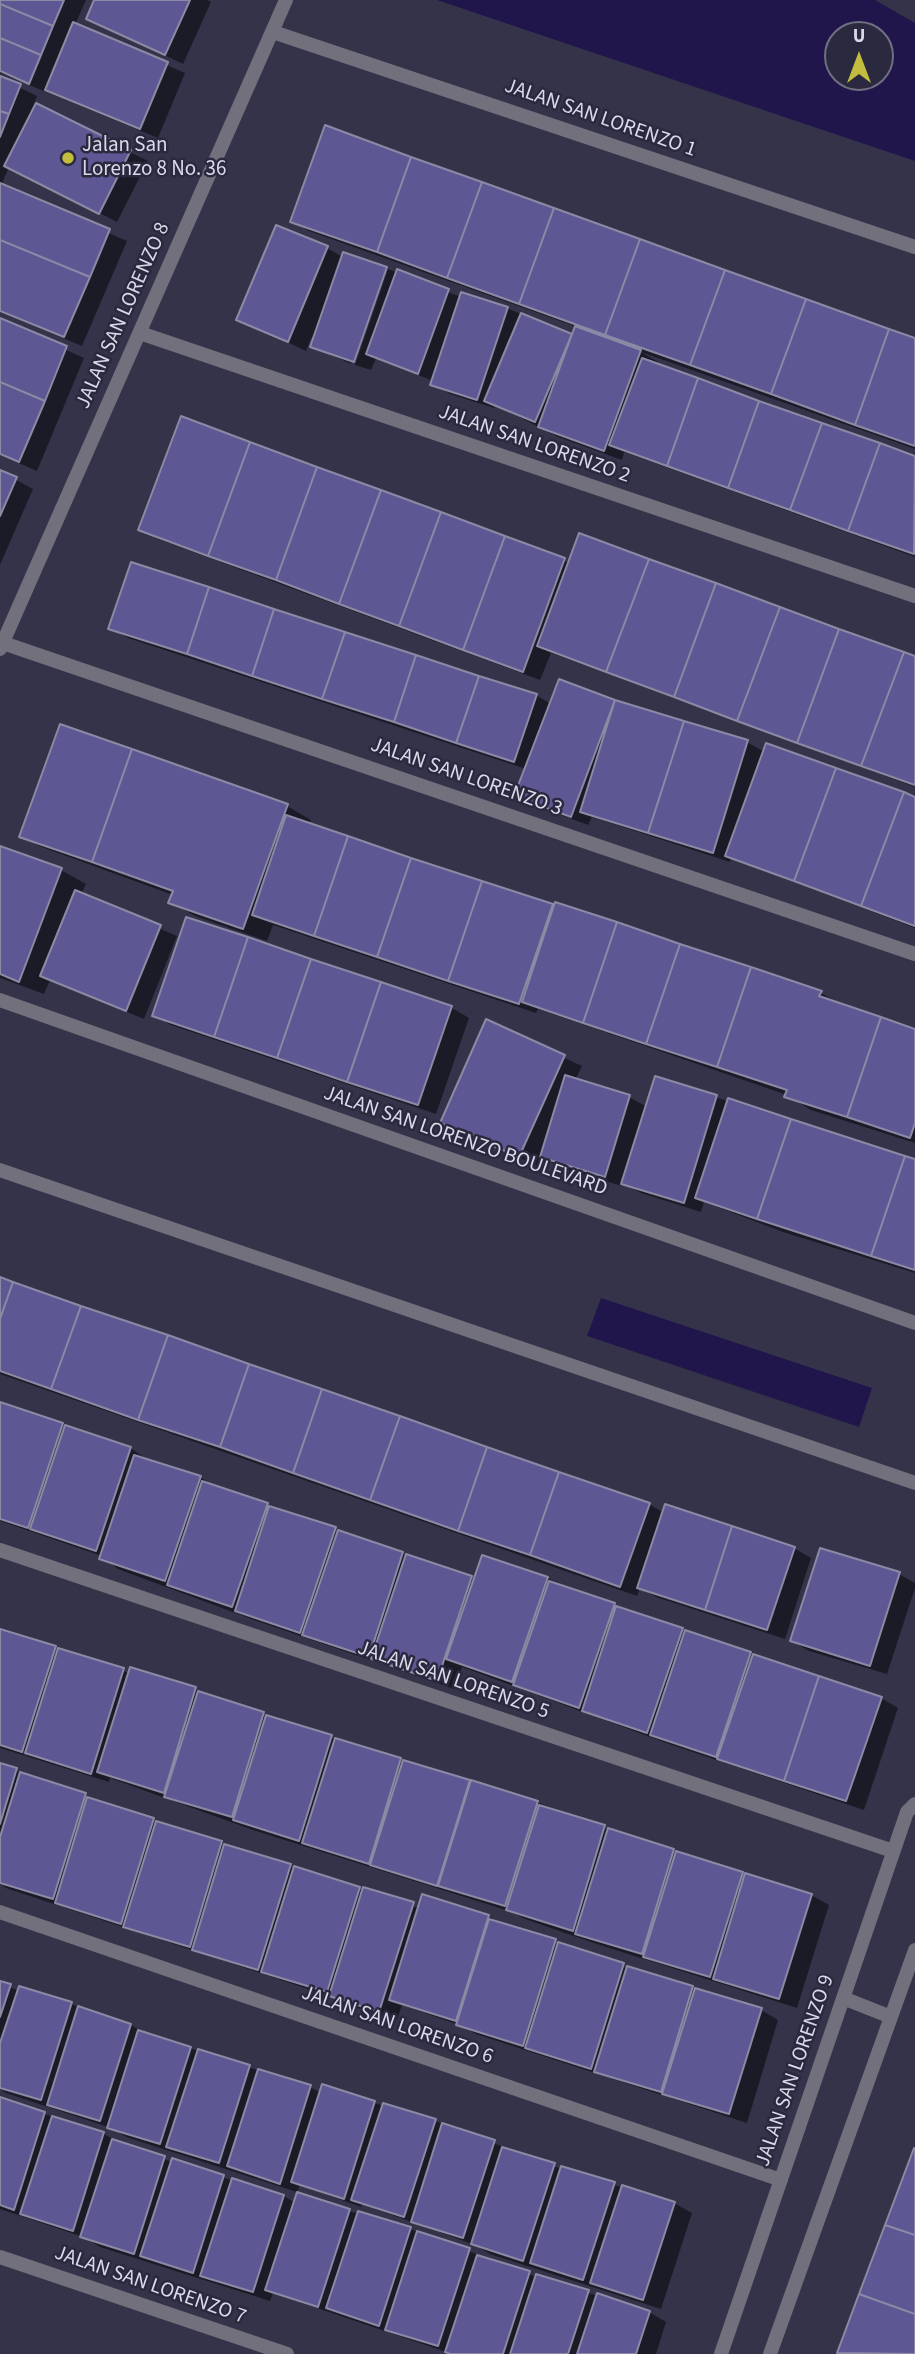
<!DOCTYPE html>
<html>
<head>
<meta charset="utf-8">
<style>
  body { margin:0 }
  #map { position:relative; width:915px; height:2354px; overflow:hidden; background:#34334a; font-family:"Source Sans 3",sans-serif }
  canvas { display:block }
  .north { position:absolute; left:824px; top:21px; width:70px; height:70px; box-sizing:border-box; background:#2a293f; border:2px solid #706f83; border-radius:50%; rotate:0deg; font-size:19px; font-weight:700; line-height:28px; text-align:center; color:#dad9e8 }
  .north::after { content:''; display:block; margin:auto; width:24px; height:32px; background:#c2bd3f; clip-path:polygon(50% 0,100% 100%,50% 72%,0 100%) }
</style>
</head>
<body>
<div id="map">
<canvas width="915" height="2354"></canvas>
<div class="north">U</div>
</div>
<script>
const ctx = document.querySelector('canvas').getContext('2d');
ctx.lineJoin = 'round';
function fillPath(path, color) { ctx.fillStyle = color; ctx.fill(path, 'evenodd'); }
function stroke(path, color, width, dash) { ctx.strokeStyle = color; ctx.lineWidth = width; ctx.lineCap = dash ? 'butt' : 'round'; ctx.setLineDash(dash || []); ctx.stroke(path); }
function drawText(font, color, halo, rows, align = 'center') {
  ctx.font = font + ' "Source Sans 3",sans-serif'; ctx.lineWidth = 5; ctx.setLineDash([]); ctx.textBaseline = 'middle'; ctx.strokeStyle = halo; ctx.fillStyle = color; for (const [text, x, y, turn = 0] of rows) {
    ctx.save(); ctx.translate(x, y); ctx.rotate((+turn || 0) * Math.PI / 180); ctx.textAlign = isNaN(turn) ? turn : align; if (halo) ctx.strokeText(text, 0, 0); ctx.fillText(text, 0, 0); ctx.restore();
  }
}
fillPath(new Path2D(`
  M437,0H875L915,23V161ZM880,35V77H838V35Z
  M601,1298L872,1388L859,1427L587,1336Z`), '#21164b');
fillPath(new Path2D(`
  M0,0H86L75,25L185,73L158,138L0,73Z
  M96,0H207L211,2L183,64L88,18Z
  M0,78L37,96L34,104L148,161L117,222L9,167L1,186L127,241L82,346L0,312Z
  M292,221L915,340V449L641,352L658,362L656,365L915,457V557L624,452L622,460L558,437L496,405L494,408L450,394L432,384L433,381L376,358L371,370L355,365L388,269L461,297L507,308L573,337L577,327L309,231Z
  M327,248L343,257L344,254L387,269H384L351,364L312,346L314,339L311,338L306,351L238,319Z
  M0,320L84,358L37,471L0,455Z
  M182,419L570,563L915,658V787L551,653L540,680L158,539L141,529Z
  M0,471L33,489L0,565Z
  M111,628L536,695L551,704L614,702L747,742L765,752L915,799V928L731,858L730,862L592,817L588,825L533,805L516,795L526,769L128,638Z
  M287,806L311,820L309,825L821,993L847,1008L915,1030V1143L811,1110L787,1095L538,1009L536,1013L273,925L267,941L195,916L171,902L173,895L39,846L21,836Z
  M0,847L61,870L86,884L81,895L177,936L144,1019L50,980L44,994L0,978Z
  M187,919L452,1008L469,1018L436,1114L171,1025L154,1015Z
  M487,1022L582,1066L575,1080L629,1097L647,1107L656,1078L915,1161V1273L783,1232L704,1202L701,1212L641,1193L623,1183L622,1186L559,1167L541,1156L537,1166L442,1122Z
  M0,1279L649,1504L664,1513L794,1548L811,1558L785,1639L656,1597L640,1588L637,1596L0,1374Z
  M0,1404L131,1448L147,1460L200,1477L218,1488L278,1510L475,1580L547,1578L625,1611L881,1698L898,1708L864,1810L669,1744L462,1667L454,1689L254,1620L118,1569L102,1556L0,1521Z
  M899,1574L915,1583V1588L887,1674L809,1651L792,1641Z
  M0,1631L129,1673L195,1689L208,1696L338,1740L537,1802L614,1832L811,1895L829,1905L797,2008L594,1943L525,1919L512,1912L253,1830L110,1778L109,1782L0,1748ZM16,1746L27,1752V1756L14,1749Z
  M0,1765L163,1825L364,1891L419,1908L488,1916L502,1924L632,1970L761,2010L778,2020L747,2123L476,2034L459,2025L402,2005L397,2020L348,2005L335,1998L6,1888L0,1884Z
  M0,1983L19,1991L20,1988L71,2004L131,2025L146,2034L310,2087L321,2093L374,2103L435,2121L562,2169L674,2203L692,2213L661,2309L490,2254L475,2245L362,2204L361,2207L300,2185L297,2192L126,2137L111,2128L6,2093L0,2089Z
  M0,2099L104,2134L120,2143L172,2162L284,2196L295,2203L349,2211L410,2229L537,2277L649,2312L666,2322L656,2354H452L273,2293L270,2301L100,2247L83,2237L0,2209Z
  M915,2150V2354H839Z`), '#0007');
const building = new Path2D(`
  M0,0H64L53,26L0,4Z
  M94,0H190L165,55L86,19Z
  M0,4L53,26L41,55L0,38Z
  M73,22L168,62L140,129L45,90Z
  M0,38L41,55L29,84L0,71Z
  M0,76L21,84L9,114L0,111Z
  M36,103L131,150L99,214L4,166Z
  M0,111L9,114L0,137Z
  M325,125L411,157L377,252L290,222Z
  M411,157L482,182L447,278L377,252Z
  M482,182L554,208L519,304L447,278Z
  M0,183L110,229L90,277L0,240Z
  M554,208L640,239L605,335L519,304Z
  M276,225L328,246L288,342L236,320Z
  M640,239L725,270L690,365L605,335Z
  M0,240L90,277L64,337L0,311Z
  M343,252L387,267L354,362L310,347Z
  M397,269L449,289L418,374L366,354Z
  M725,270L806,299L771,394L690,365Z
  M461,292L508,307L477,400L430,385Z
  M806,299L889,329L855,425L771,394Z
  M521,313L572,334L535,422L484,401Z
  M0,318L67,346L45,401L0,382Z
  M575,326L641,350L604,451L538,427Z
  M889,329L915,338V446L855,425Z
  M642,358L698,378L667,466L609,445Z
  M698,378L759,401L728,488L667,466Z
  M0,382L45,401L19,462L0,454Z
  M759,401L822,423L790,510L728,488Z
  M181,416L250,442L208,556L138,530Z
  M822,423L880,443L848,531L790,510Z
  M250,442L317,467L276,580L208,556Z
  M880,443L915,456L914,554L848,531Z
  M317,467L381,490L339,604L276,580Z
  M0,470L17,477L0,516Z
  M381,490L441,512L399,626L339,604Z
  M441,512L505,536L463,650L399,626Z
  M579,533L649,559L606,672L537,646Z
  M505,536L565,558L523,672L463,650Z
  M649,559L716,583L674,697L606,672Z
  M131,562L209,587L187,654L108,629Z
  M716,583L780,607L737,721L674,697Z
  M209,587L274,609L252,676L187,654Z
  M780,607L839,629L797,743L737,721Z
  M274,609L345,632L322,699L252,676Z
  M839,629L904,652L861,766L797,743Z
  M345,632L416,655L394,722L322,699Z
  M904,652L915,656V785L861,766Z
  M416,655L479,676L456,743L394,722Z
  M479,676L537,694L514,762L456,743Z
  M559,679L615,700L571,817L514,796Z
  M615,700L684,721L648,833L580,812Z
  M684,721L748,740L713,853L648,833Z
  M60,724L132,749L92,862L19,837Z
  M766,743L836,768L794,881L725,856Z
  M132,749L288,804L243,929L168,903L173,891L92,862Z
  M836,768L904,792L861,906L794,881Z
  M904,792L915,797V926L861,906Z
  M286,815L348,836L314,936L252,915Z
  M348,836L411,858L377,957L314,936Z
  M0,846L62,868L19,982L0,974Z
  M411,858L482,881L448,981L377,957Z
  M482,881L553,904L519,1004L448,981Z
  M75,890L161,925L126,1011L40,976Z
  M555,902L617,922L583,1023L522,1002Z
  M186,917L248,937L214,1037L152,1016Z
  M617,922L680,944L646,1044L583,1023Z
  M248,937L311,959L277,1058L214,1037Z
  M680,944L751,967L717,1067L646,1044Z
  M311,959L381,982L347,1082L277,1058Z
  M751,967L822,991L819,996L881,1017L847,1117L784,1097L787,1090L717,1067Z
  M381,982L452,1006L418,1105L347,1082Z
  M881,1017L915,1029V1123L910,1138L847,1117Z
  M486,1019L565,1055L519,1157L440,1123Z
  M565,1075L630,1095L605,1177L540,1157Z
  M655,1076L717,1095L684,1203L621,1184Z
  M728,1098L791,1119L757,1219L695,1198Z
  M791,1119L905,1156L871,1256L757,1219Z
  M905,1156L915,1159V1270L871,1256Z
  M0,1277L13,1282L0,1319Z
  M13,1282L81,1306L51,1389L0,1371V1319Z
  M81,1306L168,1335L138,1420L51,1389Z
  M168,1335L249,1364L220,1447L138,1420Z
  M249,1364L322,1389L293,1473L220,1447Z
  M322,1389L400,1416L370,1500L293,1473Z
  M0,1402L63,1423L28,1528L0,1519Z
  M400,1416L487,1447L458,1531L370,1500Z
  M65,1425L131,1447L96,1551L30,1529Z
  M487,1447L559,1472L530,1555L458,1531Z
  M134,1455L201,1476L165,1581L99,1559Z
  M559,1472L650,1503L620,1587L530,1555Z
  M202,1481L268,1503L232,1607L167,1585Z
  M665,1504L732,1526L705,1610L637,1588Z
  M269,1506L336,1527L300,1633L235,1611Z
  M732,1526L795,1547L767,1630L705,1610Z
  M338,1530L403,1552L369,1657L302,1635Z
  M820,1548L900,1572L870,1666L790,1641Z
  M406,1554L472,1576L437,1681L371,1659Z
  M482,1555L548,1577L512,1682L446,1659Z
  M549,1581L615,1603L579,1708L513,1685Z
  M616,1606L683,1628L647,1733L582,1711Z
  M0,1629L56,1646L22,1752L0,1745Z
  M685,1630L751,1652L716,1757L650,1735Z
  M58,1648L124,1668L91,1774L25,1753Z
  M753,1654L819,1676L784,1781L717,1759Z
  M130,1667L196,1687L164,1793L97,1772Z
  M819,1676L882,1697L846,1801L784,1781Z
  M198,1691L264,1712L232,1817L164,1797Z
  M266,1715L332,1735L299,1841L233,1820Z
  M335,1738L401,1758L369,1864L302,1843Z
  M403,1760L470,1780L437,1886L370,1865Z
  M0,1763L17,1768L0,1824Z
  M20,1772L86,1793L53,1899L0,1883V1837Z
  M471,1780L538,1801L505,1906L438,1886Z
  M87,1797L154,1818L121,1924L55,1903Z
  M539,1805L605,1825L573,1931L506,1910Z
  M156,1821L222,1841L190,1947L123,1927Z
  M608,1828L674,1849L642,1954L575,1934Z
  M224,1844L291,1864L258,1970L192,1950Z
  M676,1851L743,1872L710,1977L643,1957Z
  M294,1866L360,1887L327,1992L261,1972Z
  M745,1873L812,1894L779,1999L713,1979Z
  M363,1887L414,1902L379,2012L329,1996Z
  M422,1894L489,1915L456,2021L389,2000Z
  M489,1919L556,1939L523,2046L456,2025Z
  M558,1942L624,1963L591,2069L525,2048Z
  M627,1966L693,1986L661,2092L594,2072Z
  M0,1981L11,1984L0,2017Z
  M19,1986L72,2002L41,2100L0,2088V2043Z
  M695,1988L762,2008L729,2114L662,2094Z
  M78,2006L131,2024L100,2121L47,2105Z
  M138,2030L191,2047L160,2144L107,2128Z
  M198,2049L250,2065L219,2163L166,2147Z
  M258,2069L311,2085L280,2184L227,2166Z
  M322,2084L375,2101L344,2199L291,2182Z
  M0,2097L45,2112L14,2210L0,2205Z
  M383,2103L436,2119L404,2217L351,2200Z
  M52,2116L104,2132L73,2231L20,2214Z
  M442,2123L495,2140L463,2238L411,2222Z
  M112,2139L165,2156L134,2254L80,2237Z
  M502,2147L555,2163L523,2261L471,2244Z
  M914,2148L915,2149V2235L885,2225Z
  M172,2158L224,2175L193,2273L140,2256Z
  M561,2166L615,2182L583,2280L530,2263Z
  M232,2178L284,2195L253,2292L200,2276Z
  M622,2185L675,2202L643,2300L590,2283Z
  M297,2192L350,2209L318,2307L265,2290Z
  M358,2211L411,2227L379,2326L326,2308Z
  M885,2225L915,2235V2314L859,2294Z
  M417,2231L470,2248L438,2346L385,2330Z
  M477,2255L530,2271L503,2354H450L445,2352Z
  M536,2274L589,2290L568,2354H510Z
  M597,2293L650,2311L636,2354H577Z
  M859,2294L915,2314V2354L837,2353Z`);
fillPath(building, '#5d5893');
stroke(building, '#8b8aa5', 2);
stroke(new Path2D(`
  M273,32L915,247
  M140,333L915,596
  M3,643L915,954
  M0,649L286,0
  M0,1000L915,1323
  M0,1170L915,1483
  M0,1550L893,1851
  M0,1912L781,2180
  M843,1998L891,2017
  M0,2257L287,2354
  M721,2354L907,1812L915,1804
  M770,2354L915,1950`), '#71707c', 14);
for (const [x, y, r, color] of [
  [68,158,7,"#c2bd3f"]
]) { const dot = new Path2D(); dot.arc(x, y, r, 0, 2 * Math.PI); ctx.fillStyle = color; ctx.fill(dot); stroke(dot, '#2a293f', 2.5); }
drawText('21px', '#dad9e8', '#2a293f', [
  ["JALAN SAN LORENZO 1",600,119,19],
  ["JALAN SAN LORENZO 8",124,316,-66],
  ["JALAN SAN LORENZO 2",534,445,19],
  ["JALAN SAN LORENZO 3",466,778,19],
  ["JALAN SAN LORENZO BOULEVARD",465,1142,19],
  ["JALAN SAN LORENZO 5",453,1681,19],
  ["JALAN SAN LORENZO 6",397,2026,19],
  ["JALAN SAN LORENZO 9",796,2071,-71],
  ["JALAN SAN LORENZO 7",150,2286,19]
]);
drawText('21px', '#dad9e8', '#2a293f', [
  ["Jalan San",82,146],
  ["Lorenzo 8 No. 36",82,170]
], 'left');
</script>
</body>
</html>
